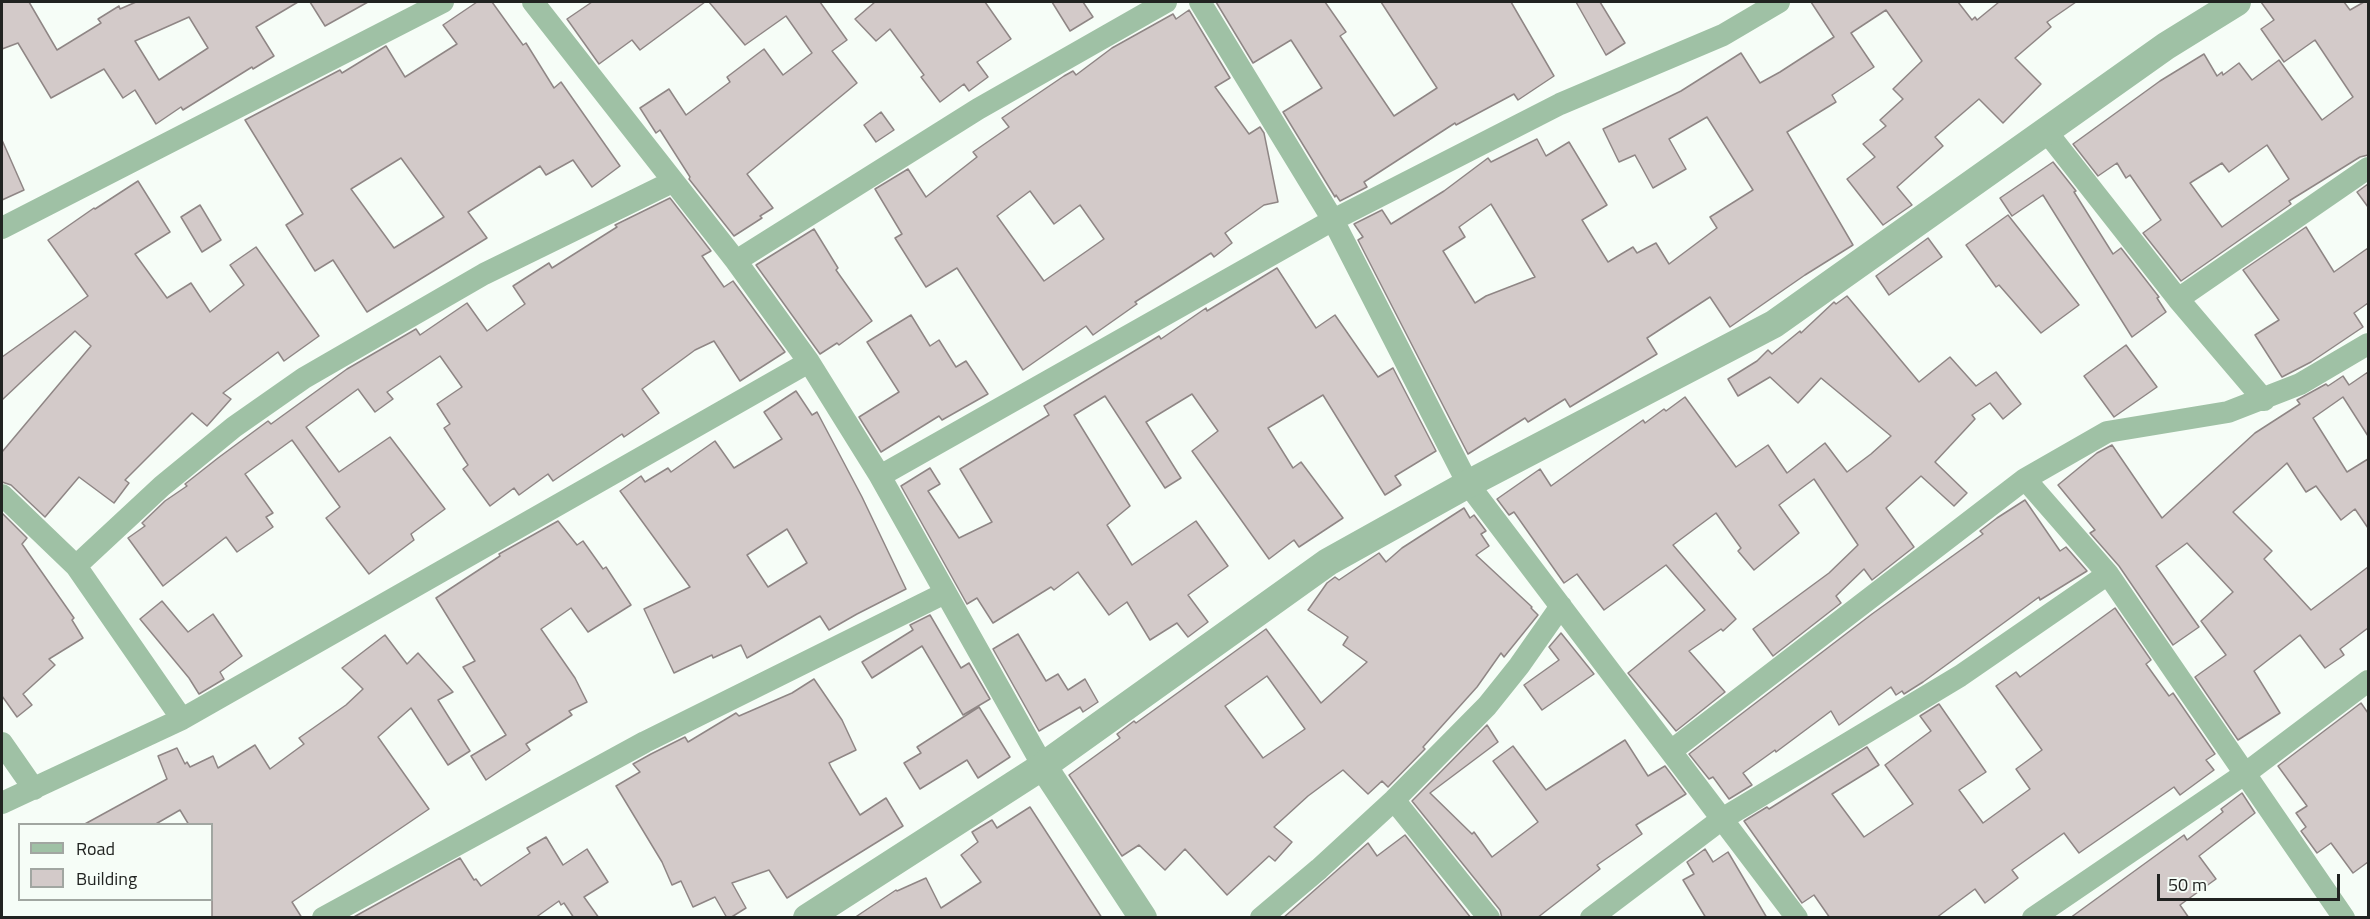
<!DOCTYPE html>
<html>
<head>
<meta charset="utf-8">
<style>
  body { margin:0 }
  #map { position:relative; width:2370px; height:919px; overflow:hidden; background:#f6fdf7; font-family:"Titillium Web",sans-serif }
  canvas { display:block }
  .frame { position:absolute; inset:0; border:3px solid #212321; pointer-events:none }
  .legend { position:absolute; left:18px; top:823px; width:195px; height:78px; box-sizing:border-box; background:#f6fdf7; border:2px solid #a1a6a1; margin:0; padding:8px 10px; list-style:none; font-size:18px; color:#212321 }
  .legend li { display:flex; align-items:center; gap:12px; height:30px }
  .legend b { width:30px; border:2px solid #a1a6a1 }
  .scale { position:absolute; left:2157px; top:874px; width:183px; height:27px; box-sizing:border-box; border:3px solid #212321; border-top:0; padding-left:8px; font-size:18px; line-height:21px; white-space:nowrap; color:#212321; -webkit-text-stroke:4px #f6fdf7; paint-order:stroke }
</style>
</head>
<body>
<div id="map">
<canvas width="2370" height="919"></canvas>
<div class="frame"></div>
<ul class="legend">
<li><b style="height:8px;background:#9fc1a5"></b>Road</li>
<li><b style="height:16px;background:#d3cac9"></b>Building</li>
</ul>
<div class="scale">50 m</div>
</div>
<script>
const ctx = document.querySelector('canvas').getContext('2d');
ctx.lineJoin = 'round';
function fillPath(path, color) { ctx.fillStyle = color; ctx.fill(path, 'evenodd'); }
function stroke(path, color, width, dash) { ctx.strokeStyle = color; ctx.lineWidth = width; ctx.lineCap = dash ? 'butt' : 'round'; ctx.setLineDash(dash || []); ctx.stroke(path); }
const building = new Path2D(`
  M2,2H29L57,50L101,23L98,19L119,6L120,9L136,2H298L256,27L274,56L253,69L252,67L183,110L181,107L156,124L135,90L123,98L104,69L51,98L18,43L2,49ZM189,17L208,48L159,80L135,41Z
  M310,2H368L325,26Z
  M477,2H492L523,45L526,43L554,88L561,82L620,166L592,187L573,160L546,175L540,166L468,212L487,238L367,312L333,260L315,271L286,225L303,214L245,120L340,70L342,73L386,46L405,77L457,44L443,25ZM401,158L444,217L394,248L351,189Z
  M592,2H705L640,50L632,40L599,64L567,19Z
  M709,2H820L847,40L832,51L857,83L747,174L773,208L760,216L762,218L734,236L689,179L690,177L660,130L656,133L640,108L669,89L686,115L730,82L727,77L764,49L783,75L812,53L786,16L745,45Z
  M875,2H985L1011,39L977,62L988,77L969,91L964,84L940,102L921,77L924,75L890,29L876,41L855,19Z
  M1052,2H1083L1093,17L1070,31Z
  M1216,2H1325L1346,32L1340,36L1394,116L1437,88L1381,2H1511L1554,76L1518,100L1514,94L1456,125L1455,123L1364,182L1367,187L1340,201L1336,195L1335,197L1283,112L1322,88L1291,40L1253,63Z
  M1576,2H1600L1625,43L1606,55Z
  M1811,2H1958L1972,20L1975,17L1977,20L1999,2H2076L2047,22L2051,27L2015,58L2041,84L2003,123L1979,99L1935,137L1943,146L1897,187L1912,205L1883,225L1847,179L1875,157L1863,144L1886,126L1880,120L1903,99L1893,89L1922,61L1886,10L1851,33L1874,67L1832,95L1836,102L1787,132L1853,245L1805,275L1730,327L1710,297L1647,338L1657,354L1570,407L1565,399L1528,422L1525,418L1468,454L1358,240L1363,237L1354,224L1382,210L1391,224L1444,191L1488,158L1491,162L1537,139L1546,156L1569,142L1607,205L1582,220L1608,262L1633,247L1637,253L1656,243L1669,264L1717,228L1710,217L1753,190L1707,117L1669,139L1686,169L1653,188L1635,155L1619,162L1603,129L1681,91L1741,53L1760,83L1780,72L1834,37ZM1491,204L1535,277L1486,296L1475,303L1443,251L1465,237L1459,227Z
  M2261,2H2344L2350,10L2364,2H2368V155L2360,157L2289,201L2291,204L2181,281L2143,233L2161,220L2130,175L2126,178L2117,163L2098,176L2073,144L2160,81L2204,54L2217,76L2222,72L2223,75L2239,63L2252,80L2279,60L2322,120L2353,97L2315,40L2284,62L2261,29L2274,20ZM2267,145L2289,179L2222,227L2190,183L2222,163L2229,172Z
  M1189,10L1230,78L1215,87L1249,134L1260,127L1264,133L1278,202L1264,205L1225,233L1232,243L1214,257L1211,253L1185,270L1135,302L1137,304L1093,335L1086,326L1023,370L957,268L926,287L895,238L902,234L875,189L908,169L926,197L977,157L973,152L1009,127L1002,118L1064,76L1073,71L1076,75L1112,48L1173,14L1176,19ZM1030,191L1054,224L1080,205L1104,239L1044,281L997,216Z
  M881,112L894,130L876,142L864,125Z
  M2,140L24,190L2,200Z
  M2053,162L2076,191L2074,192L2113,254L2121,248L2159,297L2157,298L2166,312L2132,337L2043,195L2012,216L2000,198Z
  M138,181L170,232L135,254L167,298L191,283L210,312L244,285L230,265L256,247L319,336L284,361L278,352L223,393L231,399L207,426L192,413L125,480L129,483L114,503L79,477L45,517L11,485L2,482V452L91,346L75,331L2,400V357L88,296L48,240L94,208L95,209Z
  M2368,184V207L2357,192Z
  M670,198L711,251L702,256L724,287L733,281L785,352L740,381L714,341L695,350L642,389L659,413L624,437L622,434L553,481L548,474L519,495L514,488L490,506L463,469L468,465L444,428L450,424L437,404L462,387L440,356L387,392L393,399L375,412L358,389L306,427L339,472L390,437L445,509L411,534L414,540L369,574L326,518L340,507L292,440L245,474L273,513L266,517L273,527L237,552L226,537L163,586L128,538L145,526L142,523L165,501L187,486L185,484L218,458L268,421L271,424L347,369L416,329L420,335L467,303L487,331L525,304L513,286L549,263L552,268L617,227L615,225Z
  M200,205L221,240L202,252L181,217Z
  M2008,215L2079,305L2041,333L1999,285L1996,287L1966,245Z
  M2306,227L2334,272L2368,248V303L2354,313L2363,327L2311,362L2282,377L2255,335L2279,320L2243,270Z
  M814,229L838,268L836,270L872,321L839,345L837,343L820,354L756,265Z
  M1928,238L1942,257L1889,295L1876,276Z
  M1277,268L1316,328L1335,315L1378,377L1393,368L1436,451L1395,476L1401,485L1385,495L1323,395L1268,428L1293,468L1301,462L1343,518L1299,547L1294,540L1269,559L1192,451L1218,431L1192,394L1146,422L1181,478L1165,488L1105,396L1074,415L1130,506L1107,525L1132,565L1196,521L1228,566L1188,595L1208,622L1188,637L1177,623L1150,640L1127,602L1109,615L1078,572L1054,590L1051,587L993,623L977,598L967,604L901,486L930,468L940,484L928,491L959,538L992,522L960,469L1049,415L1044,406L1159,336L1161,339L1206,308L1207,311Z
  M1847,296L1919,382L1950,357L1976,386L1996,372L2021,404L2003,419L1990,403L1972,415L1975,419L1935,462L1967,493L1954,506L1921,476L1886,508L1914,547L1872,580L1864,569L1836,596L1841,603L1773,656L1753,629L1829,573L1858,545L1814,479L1779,505L1799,533L1754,570L1738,551L1741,548L1716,513L1673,545L1736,619L1723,631L1721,629L1689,651L1725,692L1676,731L1628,673L1705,610L1666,565L1604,610L1577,574L1564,583L1514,512L1509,515L1497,499L1540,469L1551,486L1643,420L1645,423L1664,409L1666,411L1685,397L1736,467L1768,445L1787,473L1825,443L1847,472L1871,454L1891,436L1821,378L1798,403L1770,377L1738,396L1728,379L1757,361L1768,350L1772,354L1800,331L1801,333L1834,302L1836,304Z
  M911,315L930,346L939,340L956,367L966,361L988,394L942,420L939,416L881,452L859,417L899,392L867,342Z
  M2126,345L2157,387L2114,417L2084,376Z
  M2368,372V436L2343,397L2313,418L2347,472L2368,459V528L2355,509L2341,520L2316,486L2306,492L2287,463L2233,512L2272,551L2264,559L2311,610L2368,567V628L2340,649L2344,655L2325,668L2300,635L2254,671L2280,713L2238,740L2195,677L2226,655L2201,621L2233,592L2187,543L2156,566L2199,627L2173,645L2119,566L2090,533L2095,530L2058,485L2097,453L2112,445L2162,518L2255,433L2300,404L2297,400L2326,384L2328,386L2343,376L2349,385Z
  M796,391L812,415L817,412L862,497L906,589L857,614L829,630L820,616L747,658L741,645L713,658L712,655L674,673L644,609L690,587L620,491L641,476L645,482L668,468L671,472L715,441L734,468L782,439L764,412ZM787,529L807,563L768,587L747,555Z
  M2025,500L2060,551L2066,547L2087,571L2040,600L2039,597L1923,682L1904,694L1902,691L1896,695L1891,687L1839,725L1831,711L1776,752L1775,750L1743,773L1752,785L1729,799L1713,777L1709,779L1689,754L1872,614L1983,534L1980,531L1997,518Z
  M1464,508L1470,518L1474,515L1486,531L1481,534L1489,546L1476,555L1532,607L1531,608L1538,615L1504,657L1501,653L1477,687L1423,747L1425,749L1388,787L1382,781L1368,794L1343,770L1308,796L1274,827L1292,842L1275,861L1269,856L1227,895L1185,849L1165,870L1139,845L1122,856L1069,775L1120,738L1117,734L1134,721L1136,723L1266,629L1321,703L1367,662L1343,645L1348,637L1308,610L1327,583L1335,577L1339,580L1379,553L1386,562L1402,548ZM1267,676L1305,729L1263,758L1225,706Z
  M2,513L27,538L22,544L74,618L72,620L83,638L49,659L55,665L23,694L32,705L17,717L2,696Z
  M558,521L577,545L583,541L603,569L606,567L631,605L588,632L571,608L541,629L575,678L587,702L569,711L572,715L526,744L530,750L486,780L471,756L506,735L463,667L475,661L436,598L500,556L499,554Z
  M162,601L188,632L213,614L242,656L220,672L224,679L199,694L189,678L140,619Z
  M2115,608L2151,660L2146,664L2169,696L2173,693L2215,754L2206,760L2214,770L2180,795L2174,787L2079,853L2064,833L2012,870L2018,878L1985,903L1975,889L1936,918H1830L1814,895L1802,903L1744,821L1767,807L1769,809L1867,747L1879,765L1832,794L1864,837L1913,804L1885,765L1931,731L1920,716L1939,704L1986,772L1959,790L1983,823L2030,789L2016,769L2042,750L1996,686L2016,672L2020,677Z
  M930,615L961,668L969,663L990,699L963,715L922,646L872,678L862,662L913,630L910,625Z
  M1561,633L1594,674L1542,710L1524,685L1559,660L1549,647Z
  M1018,634L1046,681L1058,674L1068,690L1085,679L1098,702L1083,712L1080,707L1039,731L993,649Z
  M385,635L407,664L418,653L453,692L438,700L470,751L448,765L411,708L378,737L429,809L292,902L302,918H212V825H189L180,810L154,825H83L167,779L158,756L177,748L185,764L187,762L190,767L213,756L218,768L255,745L270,769L304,744L299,738L346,705L363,689L342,668Z
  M814,679L842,720L856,750L829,763L832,769L860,815L886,798L903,826L787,898L769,870L732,883L746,908L730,918H727L715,897L693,907L681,881L672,885L662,862L616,786L640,772L633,764L651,754L685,737L688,742L736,713L739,716L792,693Z
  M2361,703L2368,713V862L2353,873L2331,843L2317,853L2301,831L2306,827L2296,813L2307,806L2278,766Z
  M979,707L1010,757L978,778L967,760L920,789L904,763L921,753L917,747Z
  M1487,725L1498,742L1430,793L1472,834L1474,832L1492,857L1538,822L1493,761L1513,746L1546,790L1625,740L1648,776L1665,766L1686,794L1636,825L1642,834L1597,865L1600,869L1537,918H1502L1500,910L1412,801Z
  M2242,793L2255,813L2199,856L2216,879L2180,905L2189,918H2070L2184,835L2187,840L2223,812L2221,809Z
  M1030,807L1102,918H854L896,890L897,891L926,878L941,908L981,882L961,855L978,842L972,832L992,820L997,828Z
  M1405,835L1471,918H1283L1368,843L1377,856Z
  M546,837L563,865L587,849L608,882L584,897L599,918H574L564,903L561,905L559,901L535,918H352L460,858L474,880L476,879L481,886L530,853L527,848Z
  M1705,849L1713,862L1728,852L1767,918H1706L1683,880L1694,874L1687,862Z`);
fillPath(building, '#d3cac9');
stroke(building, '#8f8685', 1.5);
stroke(new Path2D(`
  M533,2L736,261L809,362L880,476L1043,766
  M1200,2L1333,220L1468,484L1797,918
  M2046,131L2178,299L2264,400
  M2,228L443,2
  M736,261L978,109L1166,2
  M2178,299L2368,168
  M880,476L1333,220L1560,104L1723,35L1779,2
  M2025,479L2108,574L2344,918
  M2,495L76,566L182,719
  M76,566L162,486L234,427L304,378L484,274L672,182
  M2,743L34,789
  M1671,751L2025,479L2107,432L2228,412L2300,384L2368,344
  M1394,800L1489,918
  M2,803L182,719L809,362
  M323,918L645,742L945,593
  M1261,918L1319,869L1394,800L1487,706L1519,666L1561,606
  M1591,918L1722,819L1960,676L2108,574
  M2033,918L2246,773L2368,681`), '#9fc1a5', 22);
stroke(new Path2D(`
  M1043,766L1143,918
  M807,918L1043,766L1328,562L1468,484L1774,324L2166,46L2237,2`), '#9fc1a5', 28);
</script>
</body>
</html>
